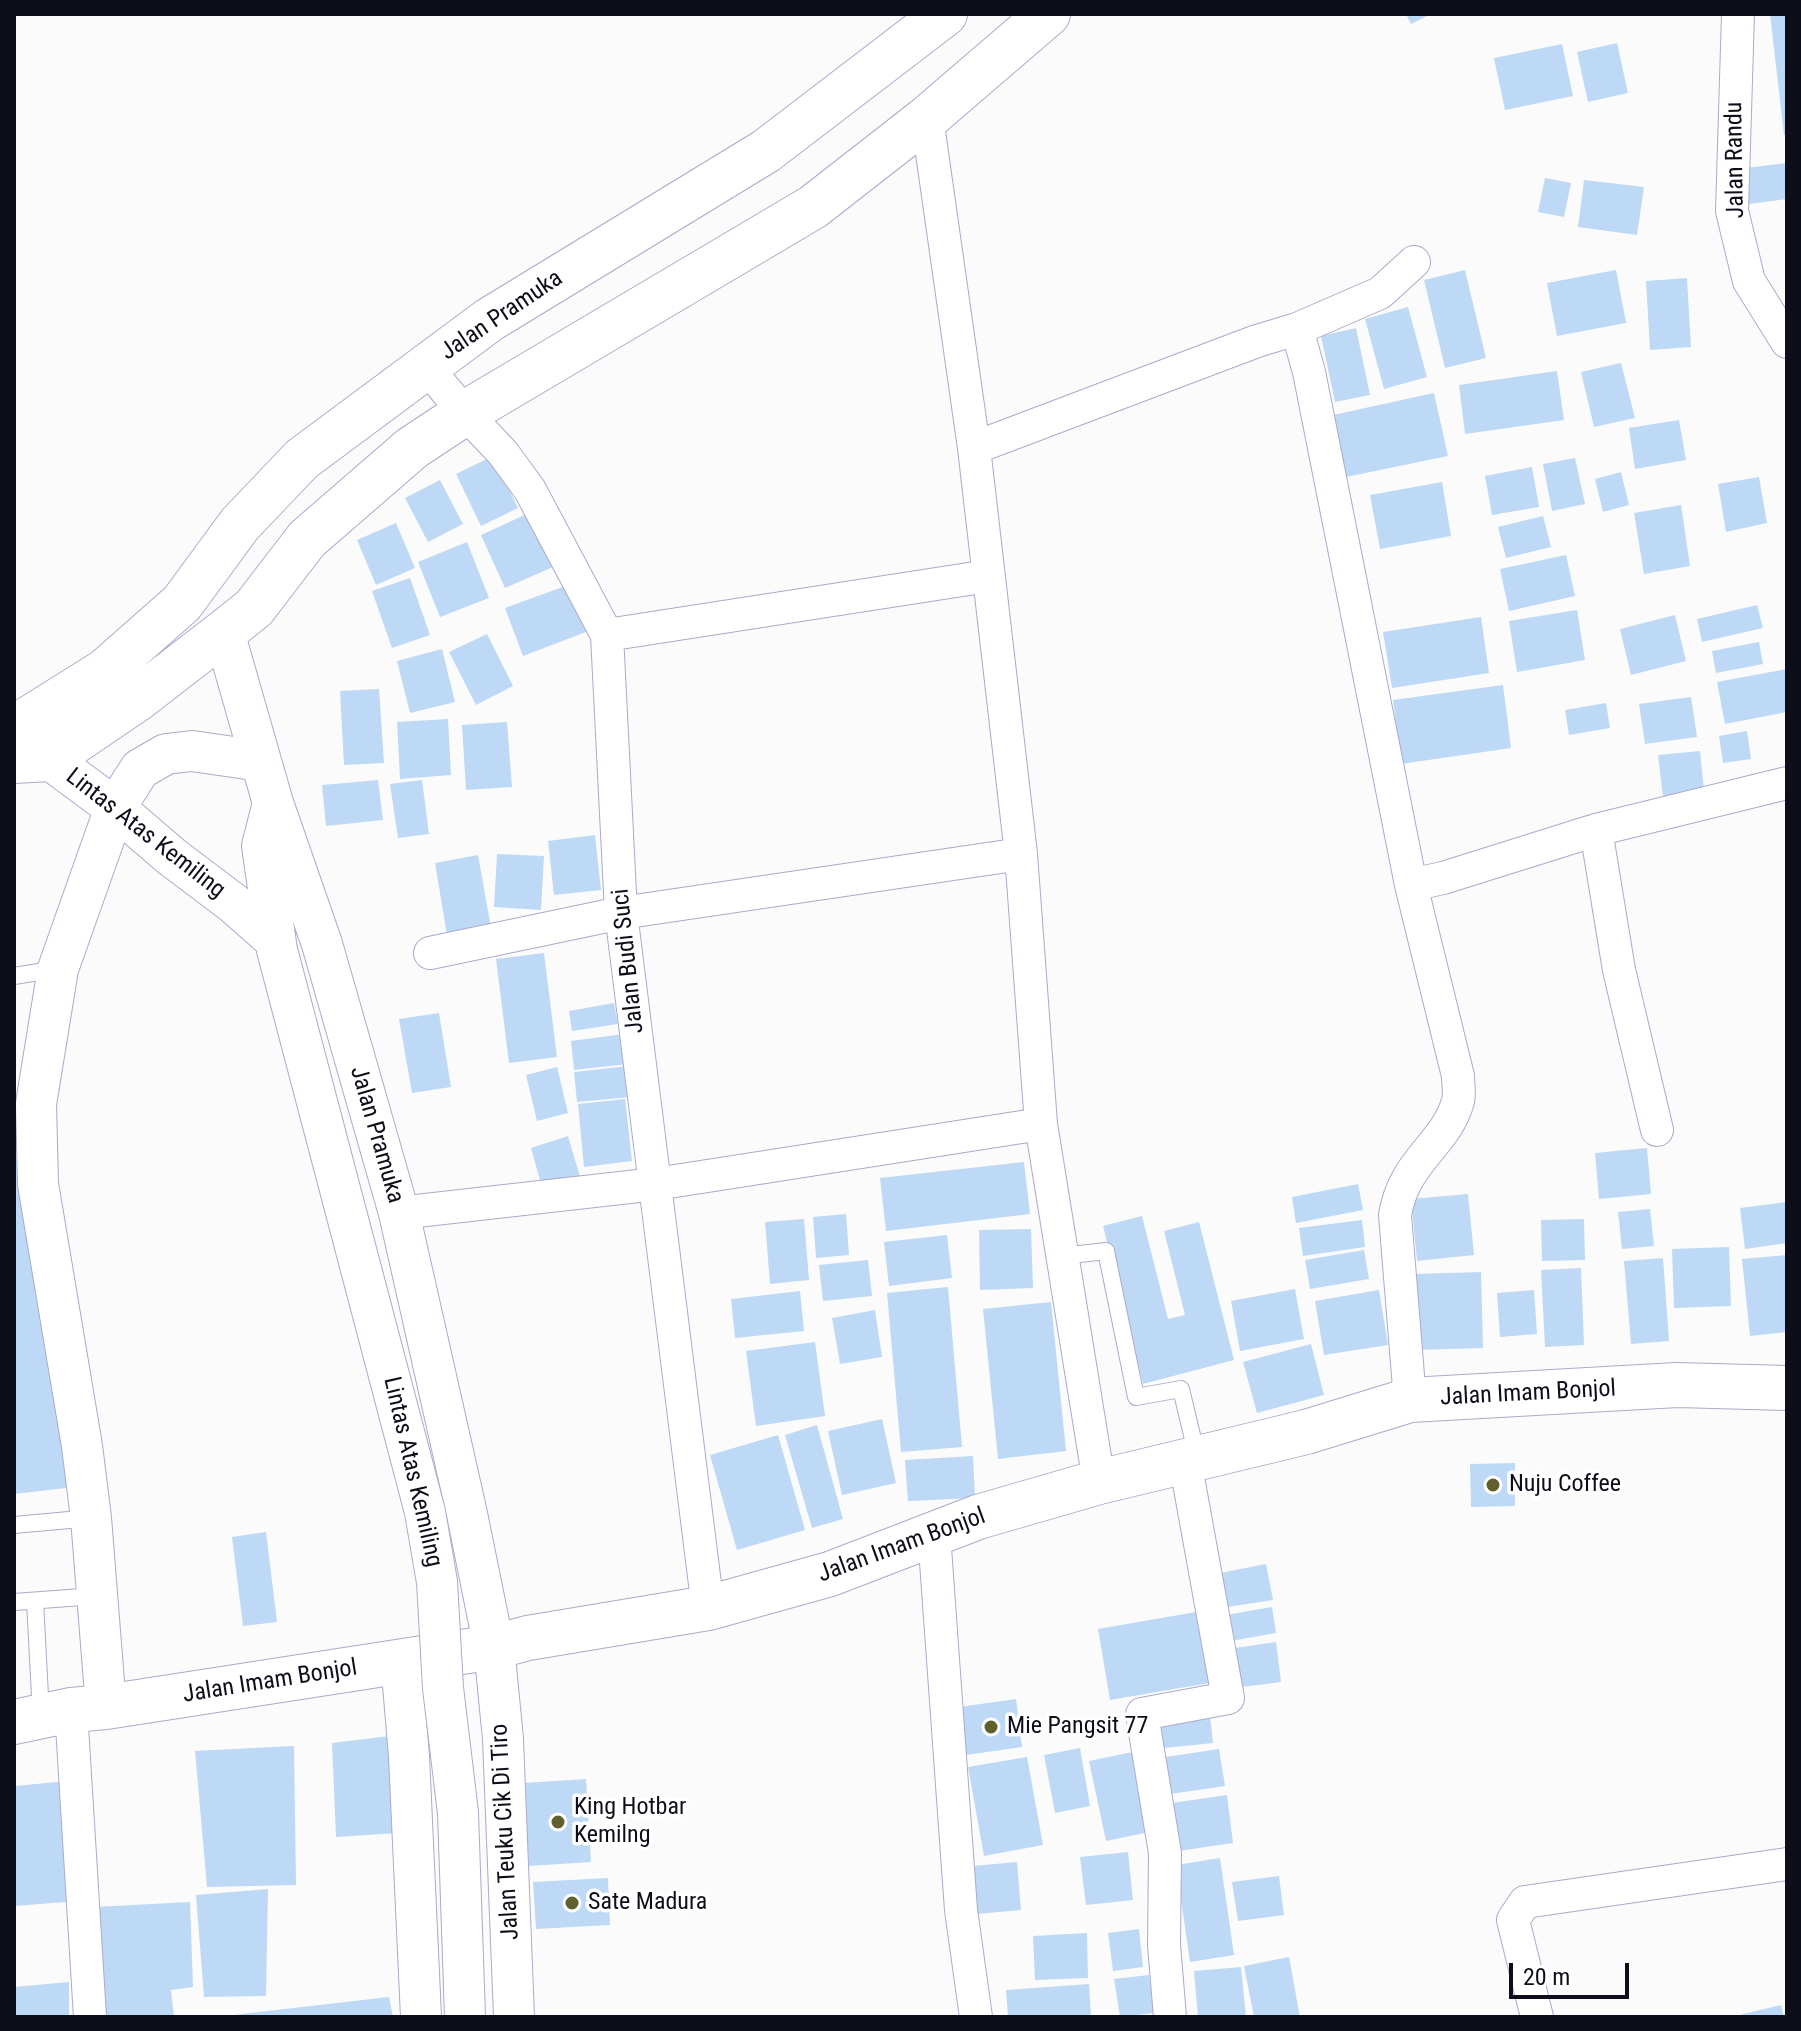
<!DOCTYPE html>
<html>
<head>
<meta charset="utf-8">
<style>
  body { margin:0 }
  #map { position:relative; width:1801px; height:2031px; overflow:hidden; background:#fbfbfb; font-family:"Roboto Condensed",sans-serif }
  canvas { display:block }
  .frame { position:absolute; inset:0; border:16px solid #0e0e1a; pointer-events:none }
  .scale { position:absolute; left:1509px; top:1963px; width:120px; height:36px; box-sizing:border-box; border:4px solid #0e0e1a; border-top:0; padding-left:10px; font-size:24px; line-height:28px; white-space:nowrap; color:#0e0e1a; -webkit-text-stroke:6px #fff; paint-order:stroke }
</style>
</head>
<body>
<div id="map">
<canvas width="1801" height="2031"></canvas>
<div class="frame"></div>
<div class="scale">20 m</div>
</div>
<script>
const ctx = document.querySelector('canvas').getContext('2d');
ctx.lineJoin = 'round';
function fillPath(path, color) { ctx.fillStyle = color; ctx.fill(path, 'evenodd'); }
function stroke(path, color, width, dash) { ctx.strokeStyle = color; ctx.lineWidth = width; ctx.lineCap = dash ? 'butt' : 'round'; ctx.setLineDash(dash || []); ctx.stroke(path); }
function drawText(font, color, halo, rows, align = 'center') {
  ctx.font = font + ' "Roboto Condensed",sans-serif'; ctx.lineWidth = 7; ctx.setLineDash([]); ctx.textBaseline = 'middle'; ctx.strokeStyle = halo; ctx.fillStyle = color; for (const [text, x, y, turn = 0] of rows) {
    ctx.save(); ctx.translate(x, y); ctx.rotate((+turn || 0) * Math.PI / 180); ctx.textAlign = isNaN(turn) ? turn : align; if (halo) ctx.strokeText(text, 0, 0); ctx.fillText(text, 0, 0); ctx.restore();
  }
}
fillPath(new Path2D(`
  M1406,14H1431L1411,24Z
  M1770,14H1787V135H1784Z
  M1617,43L1628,93L1588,102L1577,52Z
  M1562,44L1573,96L1505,110L1494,58Z
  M1787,163V199L1749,204L1745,168Z
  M1545,178L1571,183L1564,217L1538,212Z
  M1584,180L1644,187L1637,235L1578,227Z
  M1465,270L1486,358L1445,368L1424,280Z
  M1616,270L1626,323L1557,336L1547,283Z
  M1687,278L1691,347L1650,350L1646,281Z
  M1408,307L1427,377L1384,389L1365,319Z
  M1356,328L1370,395L1335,402L1321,336Z
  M1621,363L1635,418L1594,427L1581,372Z
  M1557,371L1564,420L1465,434L1459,385Z
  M1434,393L1448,456L1346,477L1333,415Z
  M1679,420L1686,460L1635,469L1629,428Z
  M493,456L518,508L481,526L456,474Z
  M1575,458L1585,504L1552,511L1543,464Z
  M1532,467L1539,507L1492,515L1485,476Z
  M1621,472L1629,505L1603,512L1595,479Z
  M1759,477L1767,523L1726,532L1718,484Z
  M440,480L463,524L428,542L405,498Z
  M1442,482L1451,536L1380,549L1370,495Z
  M1681,505L1690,566L1644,574L1634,513Z
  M529,513L553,567L505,588L481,535Z
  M1543,516L1551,547L1506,558L1498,527Z
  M396,523L415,568L376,585L357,540Z
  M467,542L489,598L440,617L418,562Z
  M1566,555L1575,596L1509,611L1500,569Z
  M410,578L430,635L392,648L372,591Z
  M568,585L586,632L523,656L505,608Z
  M1757,605L1763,628L1702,642L1697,619Z
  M1577,610L1585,660L1517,672L1509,621Z
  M1675,615L1686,661L1631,675L1620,629Z
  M1481,617L1489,673L1392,688L1383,632Z
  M487,634L513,686L476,705L449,652Z
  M1759,642L1763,664L1716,673L1712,651Z
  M442,649L455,702L410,713L397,661Z
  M1787,669V712L1725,724L1717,682Z
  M1503,685L1511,748L1401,764L1393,700Z
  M379,689L384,763L344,765L340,691Z
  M1691,697L1697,737L1645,744L1639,704Z
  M1606,703L1610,728L1569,735L1565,710Z
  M448,719L451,775L400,779L397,722Z
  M507,722L512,787L466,790L462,725Z
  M1747,731L1751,759L1723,763L1719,736Z
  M1700,751L1705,801L1664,806L1658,755Z
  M378,780L383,820L326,826L322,785Z
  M422,780L429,834L398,838L390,784Z
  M595,835L601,890L554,895L548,841Z
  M497,854L544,856L541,910L494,907Z
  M478,855L493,939L449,947L435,863Z
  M544,953L557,1057L509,1063L496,959Z
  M614,1003L618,1024L572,1031L569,1011Z
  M439,1013L451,1087L412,1093L399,1019Z
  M624,1034L628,1064L574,1070L571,1041Z
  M628,1066L631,1097L577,1102L574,1072Z
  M557,1067L568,1113L537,1121L526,1075Z
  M625,1099L632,1161L584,1167L578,1104Z
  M568,1136L581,1180L543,1191L531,1148Z
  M1647,1148L1651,1194L1599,1199L1595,1153Z
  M15,1153L25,1188L67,1450L66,1488L14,1494Z
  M1024,1162L1030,1214L886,1231L880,1178Z
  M1358,1184L1363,1210L1296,1223L1292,1197Z
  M1468,1194L1474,1255L1417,1261L1411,1199Z
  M1787,1202V1243L1745,1249L1740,1208Z
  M1650,1209L1654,1246L1622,1249L1618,1212Z
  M846,1214L849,1255L816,1258L813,1217Z
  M1142,1216L1168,1319L1185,1315L1164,1231L1199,1222L1234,1360L1143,1384L1103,1226Z
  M804,1219L809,1280L770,1284L765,1222Z
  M1584,1219L1585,1260L1542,1261L1541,1220Z
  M1362,1220L1365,1247L1303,1256L1299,1228Z
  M1031,1229L1033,1288L980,1290L979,1230Z
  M947,1235L952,1278L889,1286L884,1242Z
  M1729,1247L1731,1306L1674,1308L1672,1249Z
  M1364,1250L1369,1279L1310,1289L1305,1260Z
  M1787,1255V1332L1750,1336L1742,1259Z
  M1663,1258L1669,1341L1631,1344L1624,1261Z
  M868,1260L872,1296L823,1301L819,1265Z
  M1581,1268L1584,1345L1545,1347L1541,1270Z
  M1481,1272L1483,1348L1417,1350L1415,1274Z
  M948,1287L962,1447L901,1452L887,1293Z
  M1295,1289L1304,1339L1240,1351L1231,1301Z
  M1379,1290L1388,1345L1324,1355L1315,1301Z
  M1534,1290L1537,1334L1500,1337L1497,1293Z
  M800,1291L804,1331L735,1338L731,1299Z
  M1051,1302L1066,1451L998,1459L983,1309Z
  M875,1310L882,1357L840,1364L832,1318Z
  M815,1342L825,1416L756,1426L746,1351Z
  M1311,1344L1324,1395L1257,1413L1243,1362Z
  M882,1419L896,1483L842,1495L828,1431Z
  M817,1425L843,1519L812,1528L785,1435Z
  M778,1435L805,1530L737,1550L710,1455Z
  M973,1456L975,1498L908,1501L905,1460Z
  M1515,1463V1506L1471,1507L1470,1464Z
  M266,1532L277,1622L243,1626L232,1537Z
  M1266,1564L1273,1600L1221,1608L1215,1574Z
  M1272,1607L1276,1633L1225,1642L1220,1616Z
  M1208,1610L1221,1681L1110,1700L1098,1629Z
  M1276,1642L1281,1682L1234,1688L1228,1649Z
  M1016,1699L1022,1747L966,1755L959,1707Z
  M1209,1707L1213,1743L1154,1749L1151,1712Z
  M390,1736L397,1833L336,1837L332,1743Z
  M294,1746L296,1885L207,1887L195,1751Z
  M1080,1748L1090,1806L1055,1813L1044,1755Z
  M1219,1749L1225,1786L1164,1795L1159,1758Z
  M1142,1750L1159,1830L1106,1841L1089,1761Z
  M1027,1757L1043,1845L984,1856L968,1767Z
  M586,1779L591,1862L529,1866L524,1783Z
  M69,1781L79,1901L14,1906V1786Z
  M1227,1795L1233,1843L1172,1852L1165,1804Z
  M1128,1852L1133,1900L1086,1905L1080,1857Z
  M1220,1858L1234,1955L1190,1962L1176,1865Z
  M1017,1862L1021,1910L977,1914L973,1866Z
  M1279,1876L1284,1915L1238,1921L1232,1882Z
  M608,1878L610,1925L536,1929L533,1882Z
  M268,1889L266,1996L204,1997L196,1895Z
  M190,1902L193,1987L171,1990L174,2017H99L94,1907Z
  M1139,1929L1143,1967L1113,1971L1108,1933Z
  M1087,1933L1088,1978L1035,1980L1033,1936Z
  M1289,1957L1300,2017H1254L1244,1966Z
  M1241,1967L1246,2017H1198L1194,1971Z
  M1149,1975L1154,2013L1120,2017L1114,1979Z
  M69,1982V2017H14V1987Z
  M1089,1984L1091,2017H1008L1006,1990Z
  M389,1997L393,2017H233V2015Z
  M1781,2005L1784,2017H1735V2016Z`), '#bed9f5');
const service = new Path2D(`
  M14,976L57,969
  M1062,1256L1106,1251L1136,1397L1181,1389L1197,1456
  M14,1525L91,1518
  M35,1601L41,1715
  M14,1602L96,1596`);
const minor = new Path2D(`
  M1738,14L1732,211L1749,281L1787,342
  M927,118L974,448L1021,854L1041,1124L1099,1482
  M1297,329L1380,293L1414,262
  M427,368L465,413L503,453L530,490L607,635L621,913L708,1608
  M974,448L1257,341L1297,329L1309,372L1411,885L1443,878L1596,830L1787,783
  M607,635L988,576
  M1596,830L1619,970L1657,1130
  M430,953L621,913L1021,854
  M399,1213L656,1184L1041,1124
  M1410,1400L1395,1215C1404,1160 1446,1145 1458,1101C1460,1094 1458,1084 1458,1076L1411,885
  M934,1534L961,1910L976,2017
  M71,1710L90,2017
  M1170,2017L1164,1945L1165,1853L1142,1714L1228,1698L1185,1461
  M1537,2017L1513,1920L1525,1902L1787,1864`);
const tertiary = new Path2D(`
  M224,632L273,803L322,944L399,1213L467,1514L494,1647L503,1739L514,2017
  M32,733L49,759L115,808L172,857L233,903L275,940
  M272,807L262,846L277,950
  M401,1661L409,1756L421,2017
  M106,1707L91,1518L82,1446L38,1184L36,1104L58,969L115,808L140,769L166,754L192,751L261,761`);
const primary = new Path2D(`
  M14,728L105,671L182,603L240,524L302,459L489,320L766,151L945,14
  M14,761L49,759L136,700L224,632L254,608L307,539L412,448L465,413L813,207L927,118L1048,14`);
const trunk = new Path2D(`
  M14,1722L71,1710L106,1707L494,1647L528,1638L708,1608L830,1574L978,1517L1099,1482L1306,1432L1410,1400L1677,1385L1787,1388`);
stroke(service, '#aac', 18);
stroke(minor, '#aac', 34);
stroke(tertiary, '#aac', 42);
stroke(primary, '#aac', 46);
stroke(trunk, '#aac', 46);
stroke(service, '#fff', 16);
stroke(minor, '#fff', 32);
stroke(tertiary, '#fff', 40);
stroke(primary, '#fff', 44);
stroke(trunk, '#fff', 44);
const tertiaryBridge = new Path2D(`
  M277,950L425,1512L437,1582L443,1688L458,1813L465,2017`);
stroke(tertiaryBridge, '#aac', 42, []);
stroke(tertiaryBridge, '#fff', 40);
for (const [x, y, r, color] of [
  [1493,1485,8,"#5f602d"],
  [991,1727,8,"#5f602d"],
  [558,1822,8,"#5f602d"],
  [572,1903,8,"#5f602d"]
]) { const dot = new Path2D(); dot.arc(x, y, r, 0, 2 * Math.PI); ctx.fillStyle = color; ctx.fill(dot); stroke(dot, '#fff', 3); }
drawText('24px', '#0e0e1a', '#fff', [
  ["Jalan Randu",1736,160,-91],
  ["Jalan Pramuka",502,316,-34],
  ["Lintas Atas Kemiling",145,834,38],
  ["Jalan Budi Suci",629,961,-96],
  ["Jalan Pramuka",376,1135,74],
  ["Jalan Imam Bonjol",1528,1394,-3],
  ["Lintas Atas Kemiling",412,1472,77],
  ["Jalan Imam Bonjol",902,1546,-20],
  ["Jalan Imam Bonjol",270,1682,-9],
  ["Jalan Teuku Cik Di Tiro",506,1832,-93]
]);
drawText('24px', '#0e0e1a', '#fff', [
  ["Nuju Coffee",1509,1485],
  ["Mie Pangsit 77",1007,1727],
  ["King Hotbar",574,1808],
  ["Kemilng",574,1836],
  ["Sate Madura",588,1903]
], 'left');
</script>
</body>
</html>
